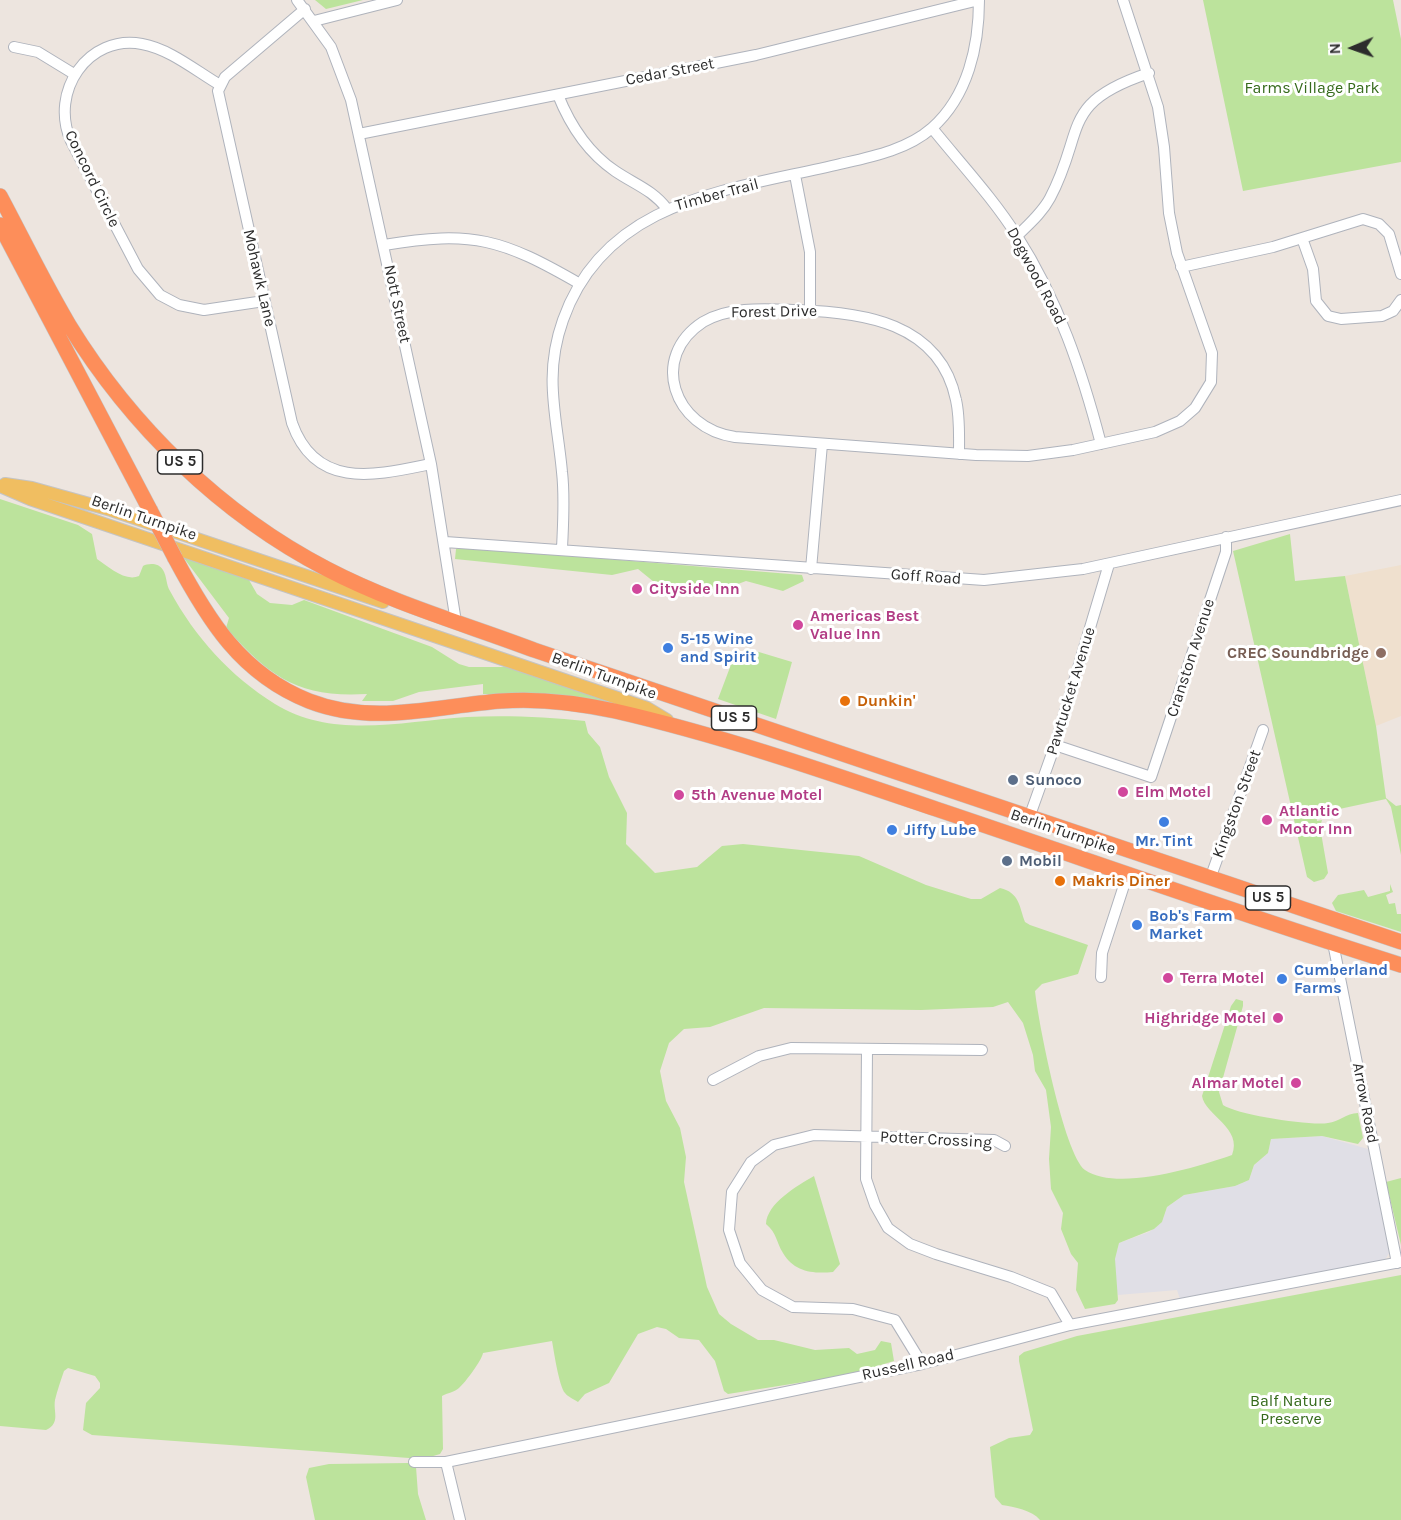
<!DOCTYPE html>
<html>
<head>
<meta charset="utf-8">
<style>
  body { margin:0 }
  #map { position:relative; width:1401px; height:1520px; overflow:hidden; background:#ede5df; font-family:Karla,sans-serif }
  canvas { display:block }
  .north { position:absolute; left:1323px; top:18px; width:60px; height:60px; -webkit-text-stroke:4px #fff; paint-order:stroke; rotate:268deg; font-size:16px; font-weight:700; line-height:24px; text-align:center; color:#2c2c2c }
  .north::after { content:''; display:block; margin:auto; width:21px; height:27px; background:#2c2c2c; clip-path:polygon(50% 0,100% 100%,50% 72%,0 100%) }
</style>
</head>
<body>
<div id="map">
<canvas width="1401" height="1520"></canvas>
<div class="north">N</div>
</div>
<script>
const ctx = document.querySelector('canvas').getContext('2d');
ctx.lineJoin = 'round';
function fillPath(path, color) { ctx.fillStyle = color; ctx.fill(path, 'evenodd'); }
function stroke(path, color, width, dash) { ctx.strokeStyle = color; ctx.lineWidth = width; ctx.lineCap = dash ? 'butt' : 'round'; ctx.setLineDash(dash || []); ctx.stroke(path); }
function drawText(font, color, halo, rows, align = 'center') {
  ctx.font = font + ' Karla,sans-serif'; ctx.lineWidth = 6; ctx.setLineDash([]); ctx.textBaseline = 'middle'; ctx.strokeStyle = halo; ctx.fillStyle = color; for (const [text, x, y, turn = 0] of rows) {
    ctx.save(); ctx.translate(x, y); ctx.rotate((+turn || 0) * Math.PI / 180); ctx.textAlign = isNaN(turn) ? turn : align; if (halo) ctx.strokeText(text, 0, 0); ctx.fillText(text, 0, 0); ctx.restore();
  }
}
fillPath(new Path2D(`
  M1322,1136L1368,1149L1390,1252L1384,1261L1180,1299L1177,1290L1118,1295L1115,1285V1258L1119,1243L1149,1232L1162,1222L1167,1207L1184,1195L1235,1186L1249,1180L1254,1165L1268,1153L1271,1139Z`), '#e0dfe6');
fillPath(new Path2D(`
  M1401,565V716L1376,726L1345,576Z`), '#efe0ce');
fillPath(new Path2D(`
  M315,0H363L326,9Z
  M1203,0H1393L1401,39V162L1243,191Z
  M0,499L78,525L92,534L97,559C109,567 125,582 139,576L143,566C149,563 159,563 163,570C167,576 166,585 170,591C195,637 230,676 275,704C334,740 403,721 467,717C506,715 548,717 585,721L588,733L600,747L609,777L627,813L626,844L655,873L697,867L722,846L743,844L859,856L926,885L971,899H981L1000,888C1020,893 1019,906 1025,922L1030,925L1088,945L1078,974L1042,984L1035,991C1038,1021 1064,1154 1085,1170C1117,1192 1198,1167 1232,1155C1243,1128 1205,1115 1202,1096L1231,1006L1236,999L1243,1001V1006L1219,1092L1223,1105C1238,1115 1310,1126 1328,1123C1339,1122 1346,1113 1358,1113L1363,1138L1358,1144L1322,1136L1271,1139L1268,1153L1254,1165L1249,1180L1235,1186L1184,1195L1167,1207L1162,1222L1154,1229L1119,1243L1115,1259L1118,1300L1115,1304L1085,1309L1076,1290L1078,1263L1071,1254L1061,1229L1063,1213L1051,1189L1049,1159L1051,1127L1046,1090L1035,1071L1033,1055L1023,1023L1008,1002L993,1007L921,1010L764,1008L710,1027L684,1029L669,1043L660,1071L666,1101L680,1128L686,1157L684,1182L707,1287L719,1314L731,1324L758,1340H774L815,1350L849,1348L857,1354L875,1350L881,1341L891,1343L894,1361L848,1375L728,1394L724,1391L715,1361L699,1340L679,1338L666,1329L657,1327L638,1334L609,1383L585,1394L578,1402C574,1399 568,1397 565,1393C559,1386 554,1352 552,1341L483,1353C482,1360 465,1383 459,1388C455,1392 447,1393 442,1396L443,1449L440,1454L423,1459L92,1435L83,1430L86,1403L100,1388V1383L95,1376L68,1368L64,1371C61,1380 57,1391 55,1400C53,1412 61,1423 46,1430L0,1426Z
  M1290,534L1295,581L1345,576L1376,726L1386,798L1396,806L1401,805V855L1391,807L1386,799L1316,814L1317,821L1322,820L1320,827L1328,873L1324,879L1314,882L1307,877L1233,551Z
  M462,547L802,575L804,581L783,591L746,581L719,591L654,582L638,569L612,575L455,559L456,549Z
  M180,553L249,580L257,594L270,603L292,605L304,600L432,647L459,664L469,667H509L630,708L547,695L483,694V684L419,692L393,701H362L367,694C299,698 271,678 226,628L229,618Z
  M749,649L792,662L776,719L718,699L732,662Z
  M1390,884L1393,892L1386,895L1389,904L1395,903L1397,914H1401V932L1336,911L1332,903L1338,895L1364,890L1368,897L1390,891Z
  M814,1176L840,1264L833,1272C813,1274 794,1272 783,1253C776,1242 777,1233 766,1224C767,1203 797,1186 814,1176Z
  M1401,1178V1245L1386,1182Z
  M1401,1275V1520H1040C1032,1510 1014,1507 1002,1505L995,1497L990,1447L1009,1438L1030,1435L1033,1430L1019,1361V1356L1024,1352L1077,1336Z
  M409,1463L416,1467L418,1494L426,1520H315L306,1477L309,1468L329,1464Z`), '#bce39c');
const minor = new Path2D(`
  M297,0L331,47L351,100L431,464L456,622
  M305,9L225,77L218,91L292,423C316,491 377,475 431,464
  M314,21L397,0
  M14,47L38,52L74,74
  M220,85C196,71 170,49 142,44C88,34 49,92 71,141L138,269L160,295L179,305L204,310L264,301
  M558,95C570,125 587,152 615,171C634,184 653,190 667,209
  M932,128C961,164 993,198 1017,236C1058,300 1082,371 1101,444
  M359,134L756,55L979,0
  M795,175L810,252V310
  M1017,236C1029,224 1042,213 1050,198C1086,130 1059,103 1149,73
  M1302,238L1313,269L1316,301L1328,316L1341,319L1382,316L1393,311L1401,300
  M384,245C473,230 502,239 580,284
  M1181,267L1273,247L1363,219L1379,224L1389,234L1401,274
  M959,454C959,436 960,417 956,400C940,322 862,312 796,310C767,309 729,306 703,322C649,357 673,428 735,437L976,455L1028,456L1073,450L1155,432L1180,421L1195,408L1211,382L1212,353L1177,253L1169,213L1164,147L1158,107L1123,0
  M445,542L984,580L1083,569L1401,500
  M562,549C563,524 565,498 562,472C557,417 543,376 563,320C606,198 732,190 840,164C871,157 907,150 932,128C968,96 979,46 979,0
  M811,569L822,444
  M1055,745L1151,777L1226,552V537
  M1029,818L1055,745L1109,564
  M1210,879L1263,730
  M1333,943L1397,1263
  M1101,977L1102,953L1128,873
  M867,1049L866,1179L875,1205L888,1228L910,1244L936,1254L1011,1277L1051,1293L1070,1325
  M713,1080L759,1056L791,1048L982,1050
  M922,1364L895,1320L853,1309L793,1307L762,1290L740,1263L729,1230L732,1192L751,1162L774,1145L814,1135L994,1140L1005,1146
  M414,1462H446L922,1364L1070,1325L1401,1262
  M446,1462L460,1520`);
const major = new Path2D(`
  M5,484L32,488L111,510L383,602
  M0,486L30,499L647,708L667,720`);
const highway = new Path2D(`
  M0,196C23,239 44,283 69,325C131,426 221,514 327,569C392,603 465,624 534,650L1401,942
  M0,225L150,510
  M175,558C208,620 241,674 309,701C373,726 436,706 501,701C539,698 578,703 615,711C724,736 830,773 936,809C1091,861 1245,916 1401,965`);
stroke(minor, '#afb3bc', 12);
stroke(major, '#c4c4c4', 14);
stroke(highway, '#c4c4c4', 16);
stroke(minor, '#fff', 10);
stroke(major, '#f0be61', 12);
stroke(highway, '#fd8e5a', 15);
const highwayBridge = new Path2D(`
  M150,510L175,558`);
stroke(highwayBridge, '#c4c4c4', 16, []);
stroke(highwayBridge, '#fd8e5a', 15);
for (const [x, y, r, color] of [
  [637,589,6,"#d1479c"],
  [798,625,6,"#d1479c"],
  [668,648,6,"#3f7fe0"],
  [1381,653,6,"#8d6e63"],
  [845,701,6,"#e8710a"],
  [1013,780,6,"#5c6f8a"],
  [1123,792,6,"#d1479c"],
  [679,795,6,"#d1479c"],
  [1267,820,6,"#d1479c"],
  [1164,822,6,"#3f7fe0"],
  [892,830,6,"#3f7fe0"],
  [1007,861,6,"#5c6f8a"],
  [1060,881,6,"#e8710a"],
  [1137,925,6,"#3f7fe0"],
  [1168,978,6,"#d1479c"],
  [1282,979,6,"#3f7fe0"],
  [1278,1018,6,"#d1479c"],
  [1296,1083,6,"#d1479c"]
]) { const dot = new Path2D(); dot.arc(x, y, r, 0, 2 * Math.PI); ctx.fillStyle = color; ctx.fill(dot); stroke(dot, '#fff', 2); }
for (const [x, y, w] of [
  [180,462,45],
  [734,718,45],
  [1268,898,45]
]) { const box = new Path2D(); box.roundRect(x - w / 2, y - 12, w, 24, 4.5); ctx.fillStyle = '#fff'; ctx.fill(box); stroke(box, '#2c2c2c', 1.5); }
drawText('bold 15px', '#2c2c2c', null, [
  ["US 5",180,462],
  ["US 5",734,718],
  ["US 5",1268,898]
]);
drawText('16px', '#2c2c2c', '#fff', [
  ["Cedar Street",670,72,-11],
  ["Concord Circle",92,179,64],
  ["Timber Trail",717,195,-15],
  ["Dogwood Road",1036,276,62],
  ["Mohawk Lane",259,278,77],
  ["Nott Street",397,304,78],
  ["Forest Drive",774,312,-1],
  ["Berlin Turnpike",144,518,19],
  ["Goff Road",926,577,4],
  ["Cranston Avenue",1191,658,-72],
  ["Berlin Turnpike",604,676,20],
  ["Pawtucket Avenue",1071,691,-73],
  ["Kingston Street",1237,804,-70],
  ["Berlin Turnpike",1063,832,19],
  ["Arrow Road",1365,1103,79],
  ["Potter Crossing",936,1140,3],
  ["Russell Road",908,1365,-13]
]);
drawText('16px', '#356a1b', '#fff', [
  ["Farms Village Park",1312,88],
  ["Balf Nature",1291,1401],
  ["Preserve",1291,1419]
]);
drawText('bold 16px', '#b23c85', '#fff', [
  ["Cityside Inn",649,589],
  ["Americas Best",810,616],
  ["Value Inn",810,634],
  ["Elm Motel",1135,792],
  ["5th Avenue Motel",691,795],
  ["Atlantic",1279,811],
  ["Motor Inn",1279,829],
  ["Terra Motel",1180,978],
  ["Highridge Motel",1266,1018,"right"],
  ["Almar Motel",1284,1083,"right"]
], 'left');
drawText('bold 16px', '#366cbe', '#fff', [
  ["5-15 Wine",680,639],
  ["and Spirit",680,657],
  ["Jiffy Lube",904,830],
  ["Mr. Tint",1164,841,"center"],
  ["Bob's Farm",1149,916],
  ["Market",1149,934],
  ["Cumberland",1294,970],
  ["Farms",1294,988]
], 'left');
drawText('bold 16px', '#785e54', '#fff', [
  ["CREC Soundbridge",1369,653]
], 'right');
drawText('bold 16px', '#c56008', '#fff', [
  ["Dunkin'",857,701],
  ["Makris Diner",1072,881]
], 'left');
drawText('bold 16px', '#4e5e75', '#fff', [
  ["Sunoco",1025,780],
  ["Mobil",1019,861]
], 'left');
</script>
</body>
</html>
